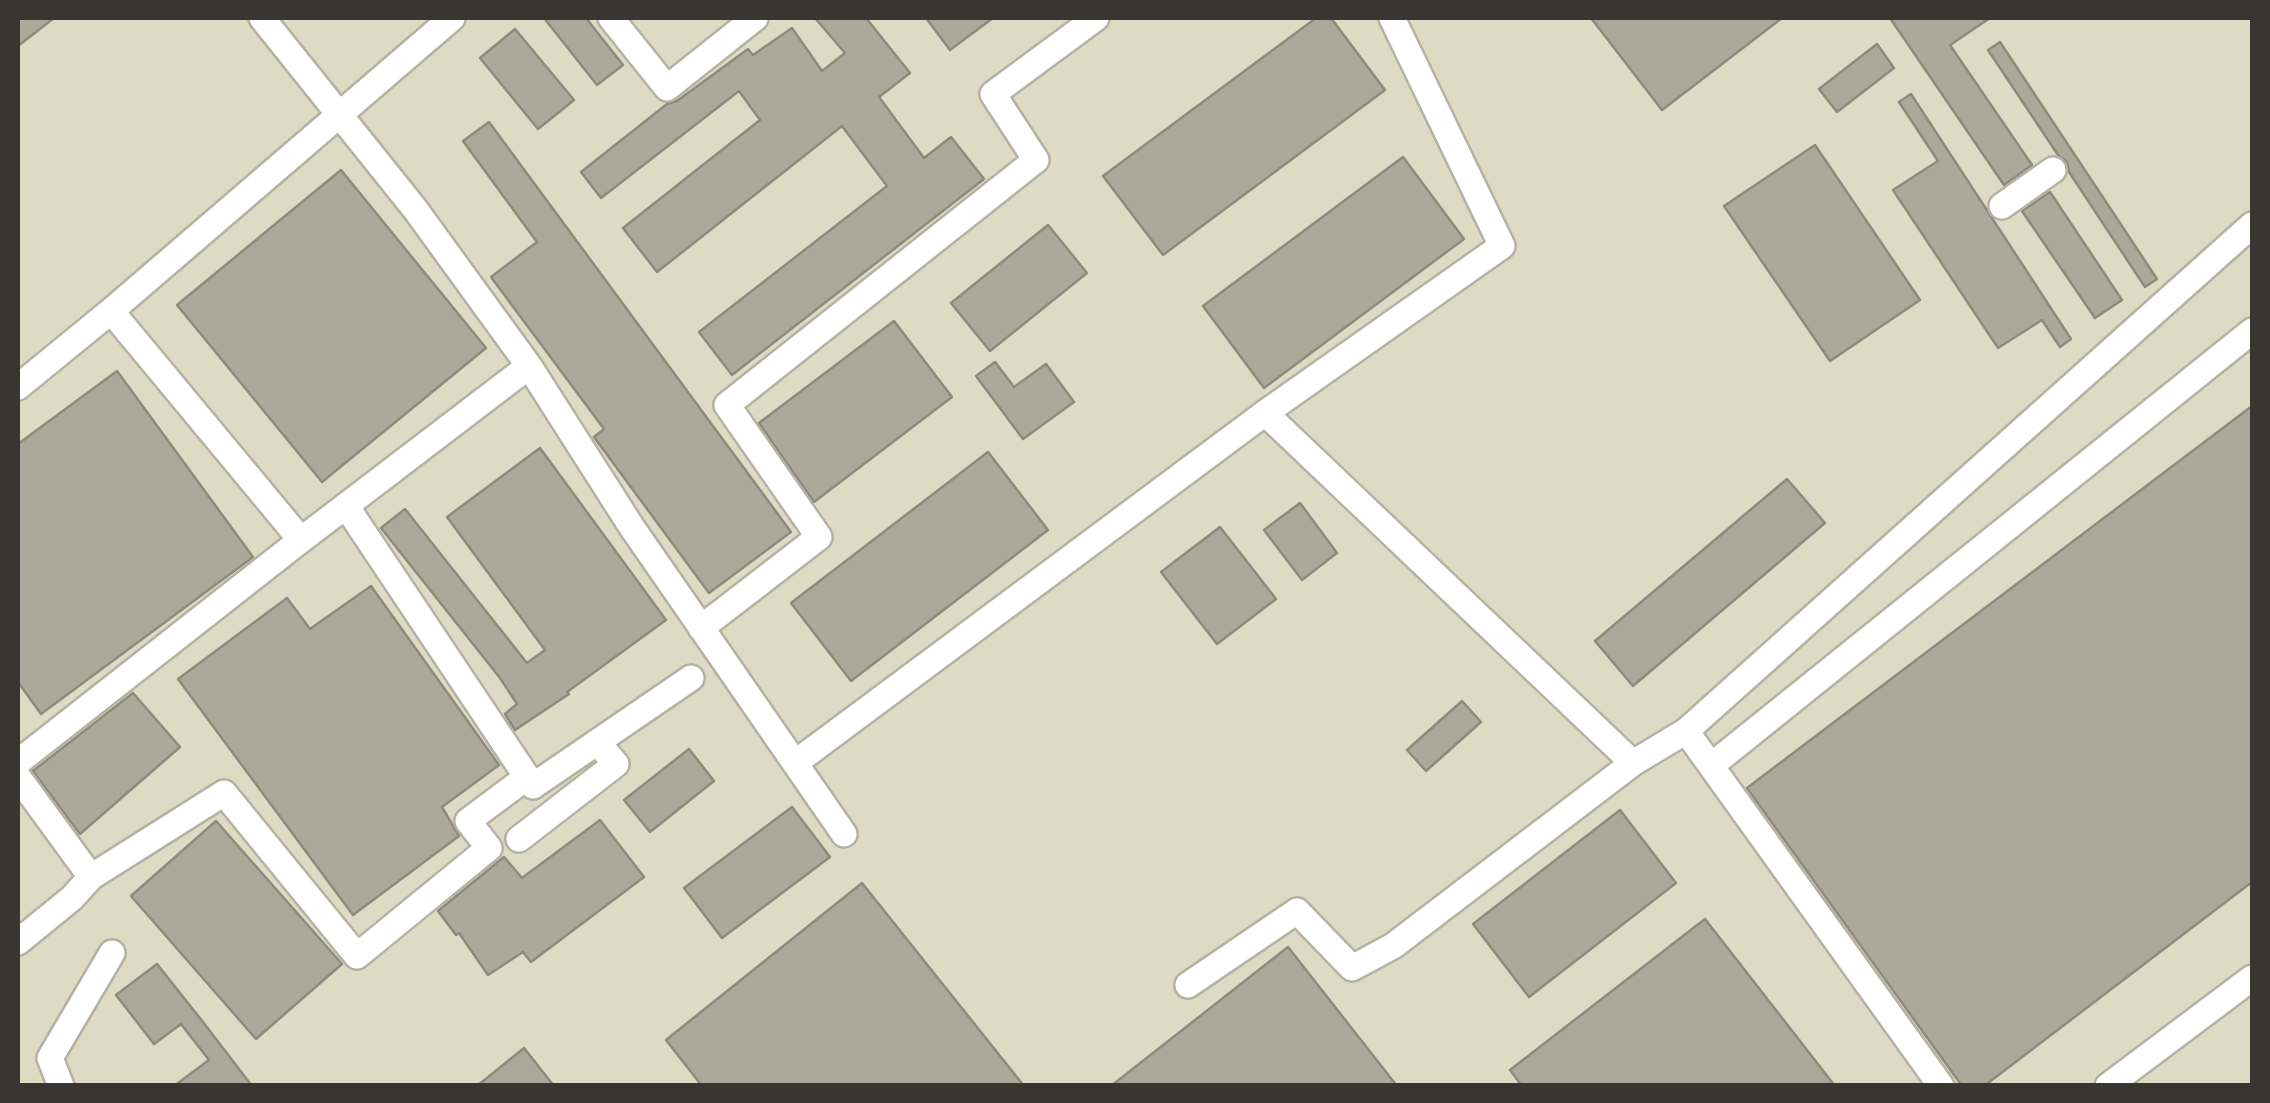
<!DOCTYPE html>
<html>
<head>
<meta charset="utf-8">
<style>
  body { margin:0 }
  #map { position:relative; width:2270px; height:1103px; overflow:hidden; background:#e8e6d7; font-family:Arial,sans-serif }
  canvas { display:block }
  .frame { position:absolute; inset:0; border:20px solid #373630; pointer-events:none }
</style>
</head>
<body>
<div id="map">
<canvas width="2270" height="1103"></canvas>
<div class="frame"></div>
</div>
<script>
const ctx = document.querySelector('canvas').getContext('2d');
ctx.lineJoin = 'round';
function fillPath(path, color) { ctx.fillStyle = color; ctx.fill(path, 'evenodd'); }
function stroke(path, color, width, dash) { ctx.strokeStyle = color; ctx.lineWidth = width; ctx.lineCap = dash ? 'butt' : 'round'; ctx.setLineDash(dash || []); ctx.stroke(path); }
fillPath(new Path2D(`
  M18,18H2252V1085H18Z`), '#dedbc4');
const building = new Path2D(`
  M18,18H54L18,46Z
  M544,18H586L623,65L597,85Z
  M815,18H866L910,73L879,97L924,158L951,137L984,179L732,375L699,332L887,186L842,126L657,272L623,228L760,120L739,91L601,198L581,172L667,104L677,101L748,49L753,55L792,28L822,71L845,53Z
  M926,18H993L950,50Z
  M1316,18H1331L1385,90L1163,255L1103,176Z
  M1591,18H1782L1662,110Z
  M1890,18H1990L1950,45L2032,165L2004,185Z
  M515,29L574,100L538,129L480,58Z
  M2000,42L2157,279L2145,287L2069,172L2067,162L2058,155L1988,50Z
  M1877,44L1894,68L1837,112L1819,89Z
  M1911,94L2071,339L2060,347L2042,320L1998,348L1893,190L1938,161L1899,102Z
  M489,122L791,532L709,593L594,437L604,429L491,277L537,242L463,141Z
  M1815,145L1920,300L1830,361L1724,206Z
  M1403,157L1464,239L1264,388L1203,306Z
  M341,170L486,348L322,482L177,305Z
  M2050,192L2122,300L2095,318L2022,211Z
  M1048,225L1087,273L990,351L951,303Z
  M894,321L952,397L814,502L759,423Z
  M995,362L1014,387L1046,364L1074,402L1023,439L976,376Z
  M117,371L253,557L41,714L18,682V444Z
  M2252,406V882L1984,1086H1962L1747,788Z
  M540,448L666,620L567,692L569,694L515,730L505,714L517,704L500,678L381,528L405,509L527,663L545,650L447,517Z
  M988,452L1048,530L851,681L791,603Z
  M1787,479L1825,523L1633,686L1595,641Z
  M1300,503L1337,553L1302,580L1264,530Z
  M1220,527L1276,599L1217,644L1161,572Z
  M371,586L499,765L442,807L459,836L353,915L178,679L287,598L310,629Z
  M133,693L180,747L80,834L33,771Z
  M1462,701L1481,722L1426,771L1407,750Z
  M689,749L714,781L650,832L624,800Z
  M792,807L830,857L722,938L684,888Z
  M1620,810L1676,883L1529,997L1473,924Z
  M600,820L644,877L531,962L523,952L488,975L459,933L456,935L438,911L504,857L522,878Z
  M216,821L342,964L256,1039L131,896Z
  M862,883L1024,1086H702L666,1040Z
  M1705,919L1835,1086H1522L1510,1070Z
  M1288,947L1397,1086H1111Z
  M157,964L203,1022L252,1086H174L209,1060L181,1024L154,1044L116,995Z
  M524,1048L554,1086H477Z`);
fillPath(building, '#aca99b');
stroke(building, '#8d8b7d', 2.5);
const minor = new Path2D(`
  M262,18L415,209L529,366L631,526L844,834
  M611,18L667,88L755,18
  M2002,206L2053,170
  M18,387L111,311L452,18
  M1265,413L1502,246L1392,18
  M346,506L533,786L691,678
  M301,540L529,366
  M701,628L819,537L727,405L1036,160L993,94L1096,18
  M1686,731L1941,1086
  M18,762L301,540L111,311
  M795,763L1265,413L1633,763
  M1712,765L2252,331
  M18,777L91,877
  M519,839L616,764L597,742
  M18,942L72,898L91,877L224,793L357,956L489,848L468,821L527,777
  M1188,985L1297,911L1352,968L1393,946L1633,763L1686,731L2252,225
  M61,1086L50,1058L112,953
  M2108,1086L2252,978`);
stroke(minor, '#b4b2a3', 30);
stroke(minor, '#fff', 25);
</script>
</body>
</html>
